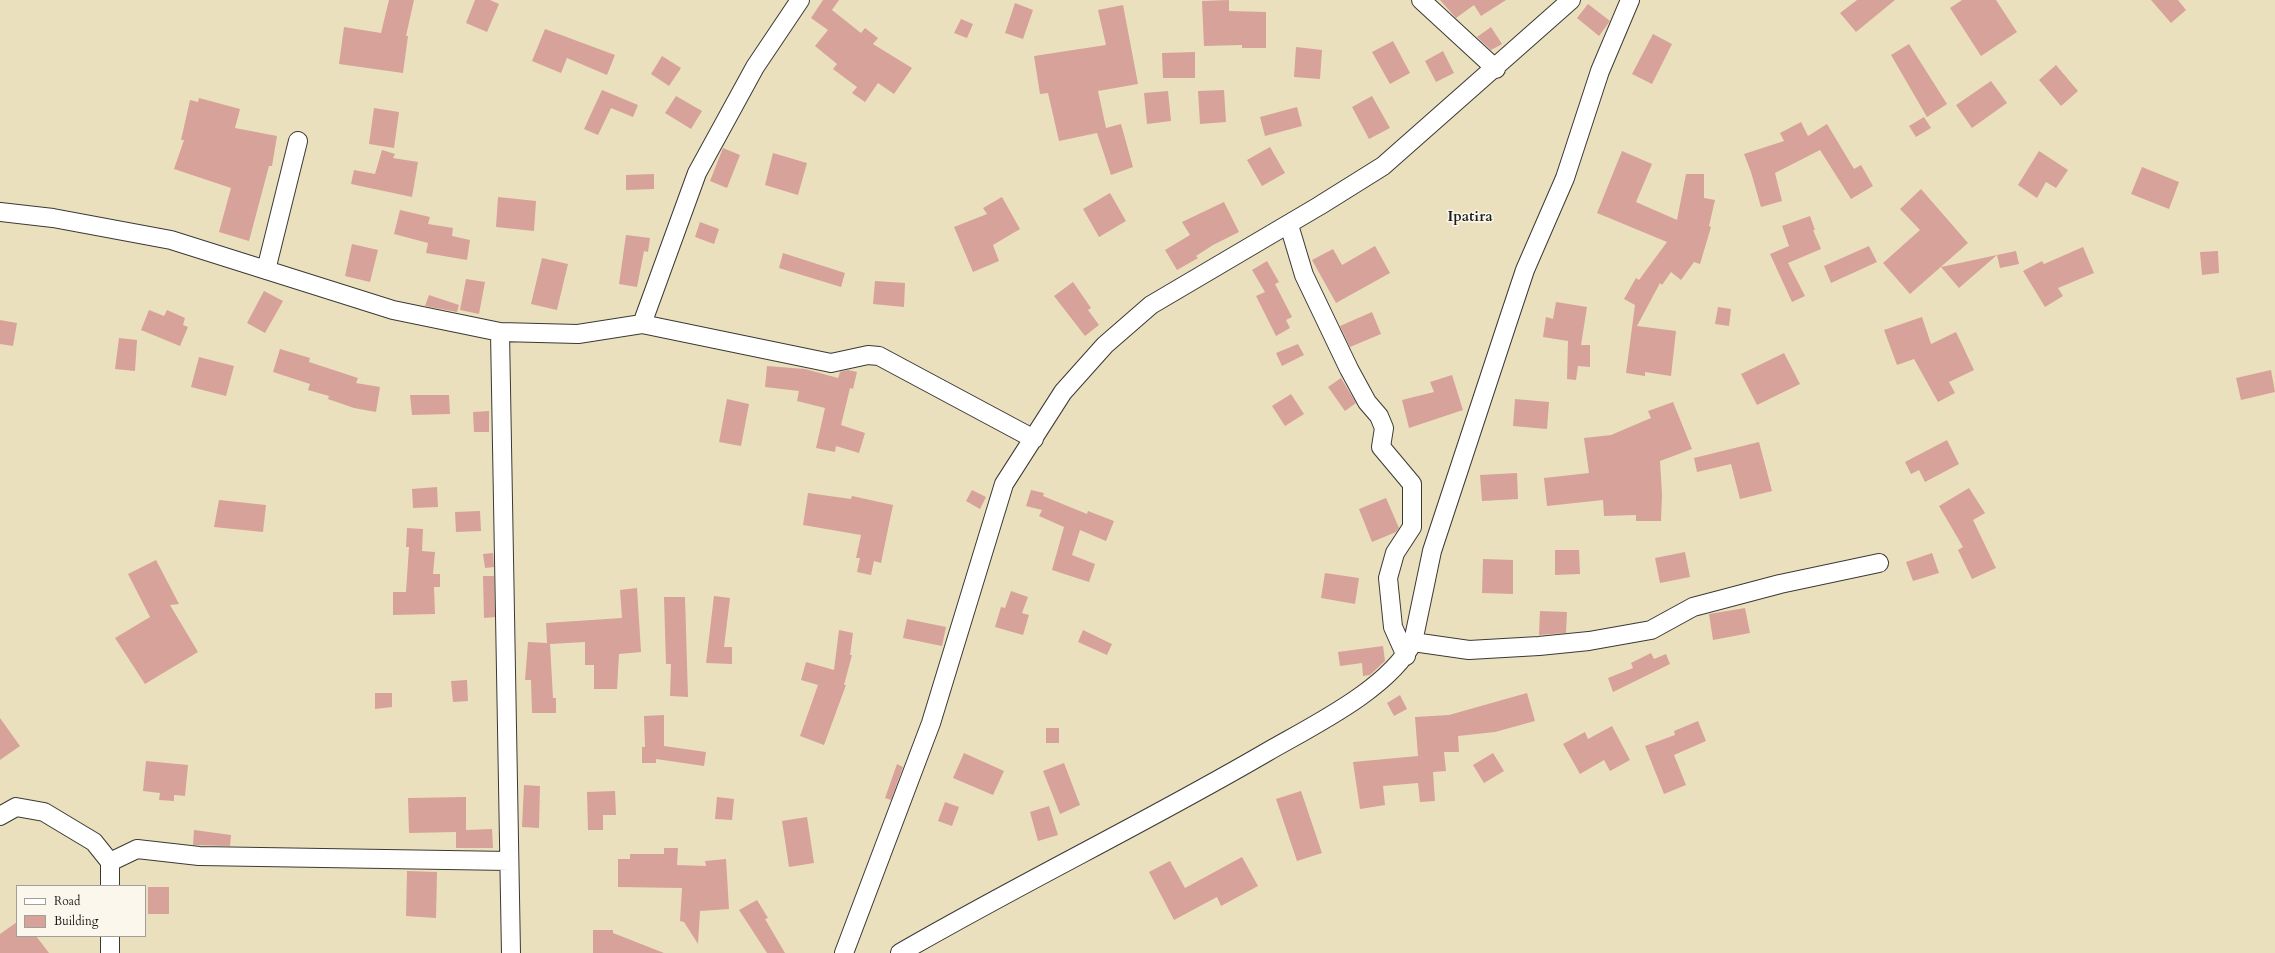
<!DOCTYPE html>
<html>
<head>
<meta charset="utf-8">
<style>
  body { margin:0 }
  #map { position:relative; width:2275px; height:953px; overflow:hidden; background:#ebe0bd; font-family:Cardo,serif }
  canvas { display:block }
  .legend { position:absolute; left:16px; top:885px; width:130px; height:52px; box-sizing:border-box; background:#fbf7ec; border:1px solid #a29f99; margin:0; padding:5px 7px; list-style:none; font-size:12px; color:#1c1c1c }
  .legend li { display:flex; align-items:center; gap:8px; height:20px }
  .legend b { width:20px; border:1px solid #a29f99 }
</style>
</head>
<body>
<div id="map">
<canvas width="2275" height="953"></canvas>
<ul class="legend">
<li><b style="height:5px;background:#fff"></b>Road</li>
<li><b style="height:11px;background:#d6a29a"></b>Building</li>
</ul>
</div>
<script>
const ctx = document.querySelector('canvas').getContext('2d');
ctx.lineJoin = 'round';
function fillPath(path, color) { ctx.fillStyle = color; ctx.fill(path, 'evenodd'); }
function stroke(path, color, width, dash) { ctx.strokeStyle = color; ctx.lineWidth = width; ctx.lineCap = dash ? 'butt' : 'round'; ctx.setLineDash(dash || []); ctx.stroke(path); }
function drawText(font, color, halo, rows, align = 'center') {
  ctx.font = font + ' Cardo,serif'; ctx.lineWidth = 3; ctx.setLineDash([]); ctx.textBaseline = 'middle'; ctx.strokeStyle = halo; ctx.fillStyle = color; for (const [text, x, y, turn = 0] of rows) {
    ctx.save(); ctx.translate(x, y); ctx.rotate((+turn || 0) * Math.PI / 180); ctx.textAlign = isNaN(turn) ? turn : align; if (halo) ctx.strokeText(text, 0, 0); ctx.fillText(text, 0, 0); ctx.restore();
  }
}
fillPath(new Path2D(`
  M389,0H414L406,36H408L403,73L339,64L344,27L381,33Z
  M475,0H490L499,4L487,32L466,23Z
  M823,0H839L832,10L861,33L865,28L878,38L873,44L912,68L894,94L878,83L865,102L852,93L857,87L833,69L837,64L815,46L828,30L811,18Z
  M1229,0V11L1266,12V48H1242V45L1204,46L1202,1Z
  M1440,0H1506L1481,16L1474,5L1456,18Z
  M1857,0H1895L1856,32L1840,13Z
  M1962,0H1996L2017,32L1981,56L1950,8Z
  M2151,0H2178L2186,10L2171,23Z
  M1015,3L1033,10L1023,39L1005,33Z
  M1588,4L1610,21L1599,36L1577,18Z
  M1123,5L1138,84L1098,91L1106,128L1121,124L1133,167L1111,175L1097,133L1059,141L1048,93L1040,94L1034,56L1106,45L1098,10Z
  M961,19L973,24L967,38L954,33Z
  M1491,27L1502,44L1491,50L1477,37Z
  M545,29L615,55L607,75L567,58L561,73L532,61Z
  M1653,34L1672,44L1652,84L1632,74Z
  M1393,41L1410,73L1390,84L1372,52Z
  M1909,44L1947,104L1927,117L1891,55Z
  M1296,47L1322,50L1320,79L1294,77Z
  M1443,51L1454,73L1436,82L1425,61Z
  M1195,52V78H1163L1162,53Z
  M662,56L681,68L669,86L651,74Z
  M2056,65L2078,91L2061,106L2039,80Z
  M1991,81L2007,103L1972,128L1956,105Z
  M602,90L638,105L633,117L611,108L598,135L584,129Z
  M1224,90L1226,122L1200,124L1198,91Z
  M1168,91L1171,121L1147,124L1144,93Z
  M676,96L702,111L691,129L665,113Z
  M1372,96L1390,128L1369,139L1352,107Z
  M199,98L240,109L235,128L277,136L272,166H269L249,241L219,232L231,188L174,169L184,140H181L190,100L198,102Z
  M1297,107L1302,126L1265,136L1260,117Z
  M374,108L399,112L394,148L369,144Z
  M1924,117L1931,128L1916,137L1909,126Z
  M1801,122L1808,136L1827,124L1854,169L1861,165L1873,186L1851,199L1820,150L1775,173L1782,201L1761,207L1751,172L1744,154L1784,141L1780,133Z
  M1270,147L1285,173L1262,186L1247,160Z
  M723,148L740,155L727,188L710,181Z
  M382,150L395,154L393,158L418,162L412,197L351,184L354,170L375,174Z
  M1622,151L1652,164L1636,202L1677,220L1686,174H1704V198L1715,200L1709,226L1711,227L1700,264L1694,262L1681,280L1671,272L1662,285L1660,283L1637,326L1676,331L1671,376L1645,372V376L1626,373L1635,305L1624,299L1636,278L1639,280L1667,242L1597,213Z
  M2039,151L2068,170L2056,188L2046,182L2037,198L2018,185Z
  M773,153L807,163L798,195L765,185Z
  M2142,167L2179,182L2169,209L2131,194Z
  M654,174V189L626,190V175Z
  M1921,189L1968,243L1910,294L1883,263L1920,230L1900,209Z
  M1110,193L1126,221L1099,237L1083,209Z
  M498,197L536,201L534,231L496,227Z
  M1002,197L1020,229L993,245L999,261L973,272L954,227L987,214L983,208Z
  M1224,202L1239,232L1213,245L1196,256L1198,258L1177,270L1165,250L1190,235L1182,222Z
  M400,210L430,217L428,224L453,228L452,236L470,240L467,260L426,253L428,243L394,234Z
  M1810,216L1815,230H1813L1821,249L1788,263L1805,296L1792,302L1770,254L1789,246L1782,226Z
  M700,222L719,229L714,244L695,237Z
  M626,235L650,238L648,252L644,251L637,287L619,284Z
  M352,244L378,250L370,282L345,276Z
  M1375,246L1390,273L1336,303L1312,260L1333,249L1342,265Z
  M1869,246L1877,262L1831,283L1824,266Z
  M2083,247L2094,273L2058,288L2063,296L2045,307L2023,271L2042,261L2044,264Z
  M2016,251L2019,264L2000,268L1997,255Z
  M2218,251L2219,273L2202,275L2200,252Z
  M783,253L845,273L841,287L779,268Z
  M1997,255L1959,288L1941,267Z
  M542,258L568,264L557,310L531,304Z
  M1267,261L1279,282L1275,284L1292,317L1286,320L1290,328L1276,336L1256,296L1265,292L1252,270Z
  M466,279L485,282L479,314L460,310Z
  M875,281L905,283L904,307L873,304Z
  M1073,282L1091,308L1088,310L1099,325L1085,336L1054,296Z
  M264,291L283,301L265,333L247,323Z
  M429,295L459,305L457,312L425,306Z
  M1556,302L1587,307L1581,345H1590V367L1578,366L1576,380L1567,379L1568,341L1543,337L1546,317L1553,319Z
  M1718,307L1731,309L1729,326L1715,324Z
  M149,310L164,316L167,310L185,318L183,325L188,327L180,346L141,330Z
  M1372,312L1381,334L1350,347L1340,326Z
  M1922,317L1931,344L1956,332L1974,370L1949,382L1955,393L1938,402L1914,359L1897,365L1884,330Z
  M0,320L17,323L13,346L0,344Z
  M119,338L137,340L135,371L115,369Z
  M1298,344L1304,355L1282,366L1276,353Z
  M280,349L310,358L309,362L358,378L356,383L380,387L376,412L354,408L328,399L329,396L308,390L310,384L273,372Z
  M1784,353L1800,384L1757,405L1741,374Z
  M199,357L234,366L226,396L191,387Z
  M767,366L805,369L838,378L840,372L848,370L857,372L853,389L850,388L841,425L865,433L859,453L836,446L835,452L816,448L825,408L797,401L799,391L765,387Z
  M2271,370L2275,392L2241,400L2236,378Z
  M1452,375L1463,410L1409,428L1402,400L1434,392L1430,382Z
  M1341,378L1356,403L1345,411L1328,387Z
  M1291,394L1304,414L1285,426L1272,406Z
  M410,395H449L450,414L412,415Z
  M727,399L749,404L741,446L719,442Z
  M1515,399L1549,402L1547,429L1513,426Z
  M1673,402L1692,449L1660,461L1662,494L1661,521H1636V515L1604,516L1603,500L1547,506L1544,478L1589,473L1584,438L1611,435L1651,418L1648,411Z
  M489,411V432H474L473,412Z
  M1947,440L1959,464L1925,482L1919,470L1911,474L1905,462Z
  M1759,442L1772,491L1740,499L1731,464L1697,472L1694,458Z
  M1517,473L1518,499L1482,501L1480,475Z
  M437,487L438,507L413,508L412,489Z
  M1969,488L1985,513L1973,520L1996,568L1972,579L1958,550L1963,547L1939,506Z
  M972,490L986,497L980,509L966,501Z
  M1031,490L1044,493L1043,496L1087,514L1088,511L1114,521L1106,541L1080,530L1072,555L1095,564L1089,582L1052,570L1064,527L1039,516L1042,510L1026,506Z
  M808,493L851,499L852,496L893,505L881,563L874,561L871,575L857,572L860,558H856L861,535L803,525Z
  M1386,498L1399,528L1396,532L1372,542L1359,509Z
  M219,500L266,505L263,532L214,527Z
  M480,511L481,531L456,532L455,512Z
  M407,528L423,529L422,551L435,552L433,574H440V587H434L435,614L393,615V592H406L409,547H406Z
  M1555,550H1579L1580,574L1555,575Z
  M1685,552L1690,577L1660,583L1655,558Z
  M493,553L494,567L485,568L483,554Z
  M1932,553L1939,573L1913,581L1906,562Z
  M1483,559L1513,560V594L1482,593Z
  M156,560L179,604L170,605L198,652L145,684L115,638L150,617L128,574Z
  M1325,573L1359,578L1355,604L1321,598Z
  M483,576H494L495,617L484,618Z
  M637,588L641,652L619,654L617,689H594V665H585V642L550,644L553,698H556V713H532L531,680H525L528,642L547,643L546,623L622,618L620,590Z
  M1011,591L1028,597L1022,613L1029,615L1023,635L995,627L1001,607L1005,608Z
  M714,596L730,598L724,647H732V664L706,663Z
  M664,597H685L688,697L670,696L671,664H666Z
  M1745,608L1750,633L1713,640L1709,614Z
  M1540,611L1567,612L1566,633L1539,635Z
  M907,619L946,627L942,646L903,638Z
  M839,630L853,633L850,655H852L844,685H846L824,745L800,736L818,685L801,680L806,662L834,670Z
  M1083,630L1112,644L1107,655L1078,642Z
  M1383,646L1385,661L1370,675L1363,676L1362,663L1340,666L1338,652Z
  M1651,653L1654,659L1666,654L1670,664L1613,692L1608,678L1633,668L1631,663Z
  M467,680L468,701L453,702L451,681Z
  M375,693H392V707L375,709Z
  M1527,693L1535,721L1495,732L1458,736L1459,752H1444L1446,771L1433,772L1435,801L1420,802L1418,783L1383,786L1385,805L1360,809L1353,762L1418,756L1415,717L1449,715Z
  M1400,695L1407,709L1394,716L1387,703Z
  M664,715V746L706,752L704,766L656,759V763H642V747H645L644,716Z
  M0,718L20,746L0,760Z
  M1698,721L1706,741L1674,755L1686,785L1664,794L1645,746L1675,735L1674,731Z
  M1612,726L1630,760L1610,771L1604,760L1580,774L1563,744L1585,732L1588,739Z
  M1046,728H1059V743H1046Z
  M964,753L1004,771L993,795L953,778Z
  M1493,753L1504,771L1484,783L1473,765Z
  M146,761L188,765L185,796L174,795V801L159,800L160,793L143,791Z
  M1064,763L1080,805L1060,814L1043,771Z
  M897,764L903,767L891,800L885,798Z
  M524,785L540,786L539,828L522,827Z
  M615,791L616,815H603V830H588L587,792Z
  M1301,791L1322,853L1297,861L1276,799Z
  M466,797V830L492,829L493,848H456V832L409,833L408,798Z
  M717,797L734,799L732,820L715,819Z
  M945,802L959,807L952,826L938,821Z
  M1049,806L1058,835L1038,841L1030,812Z
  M807,817L814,863L789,867L782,821Z
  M194,830L231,835L230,846L193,845Z
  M664,848H678L677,865L706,866L705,861L726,859L729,909L700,911L698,944L684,922L680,921L682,888L618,887V859H630V854H664Z
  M1242,857L1258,886L1221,906L1217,897L1174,920L1149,872L1170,861L1185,888Z
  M407,871L437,872L436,918L406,916Z
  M148,887H169V914H148Z
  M757,900L768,918L765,919L785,953H767L739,910Z
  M17,922V936H36L49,953H0V934Z
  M593,930H613V933L664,953H593Z`), '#d6a29a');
const minor = new Path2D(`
  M1421,0L1496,69
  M0,212L53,218L171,240L393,310L500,332L578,334L642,324L831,363L868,355L879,356L1034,439
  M1289,225L1304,275L1349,369L1367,402L1379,416L1384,428L1381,447L1412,484V527L1395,553L1388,578L1393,627L1406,656
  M266,270L298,141
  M642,324L697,173L755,67L800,0
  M500,332L511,953
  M1413,642L1469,650L1539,646L1589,641L1651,630L1693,607L1780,584L1879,563
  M0,816L16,807L44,812L94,842L110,862L137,849L199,856L509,861
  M110,862V886
  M110,936V953
  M844,953L931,723L1004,484L1063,392L1105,345L1151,305L1319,206L1383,166L1571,0
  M900,953C1021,883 1147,822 1267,752C1312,726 1389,689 1413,642L1432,551L1507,324L1525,270L1565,178L1600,71L1630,0`);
stroke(minor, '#3b3934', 20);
stroke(minor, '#fff', 18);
drawText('bold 15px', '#1c1c1c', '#fbf7ec', [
  ["Ipatira",1470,218]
]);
</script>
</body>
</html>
